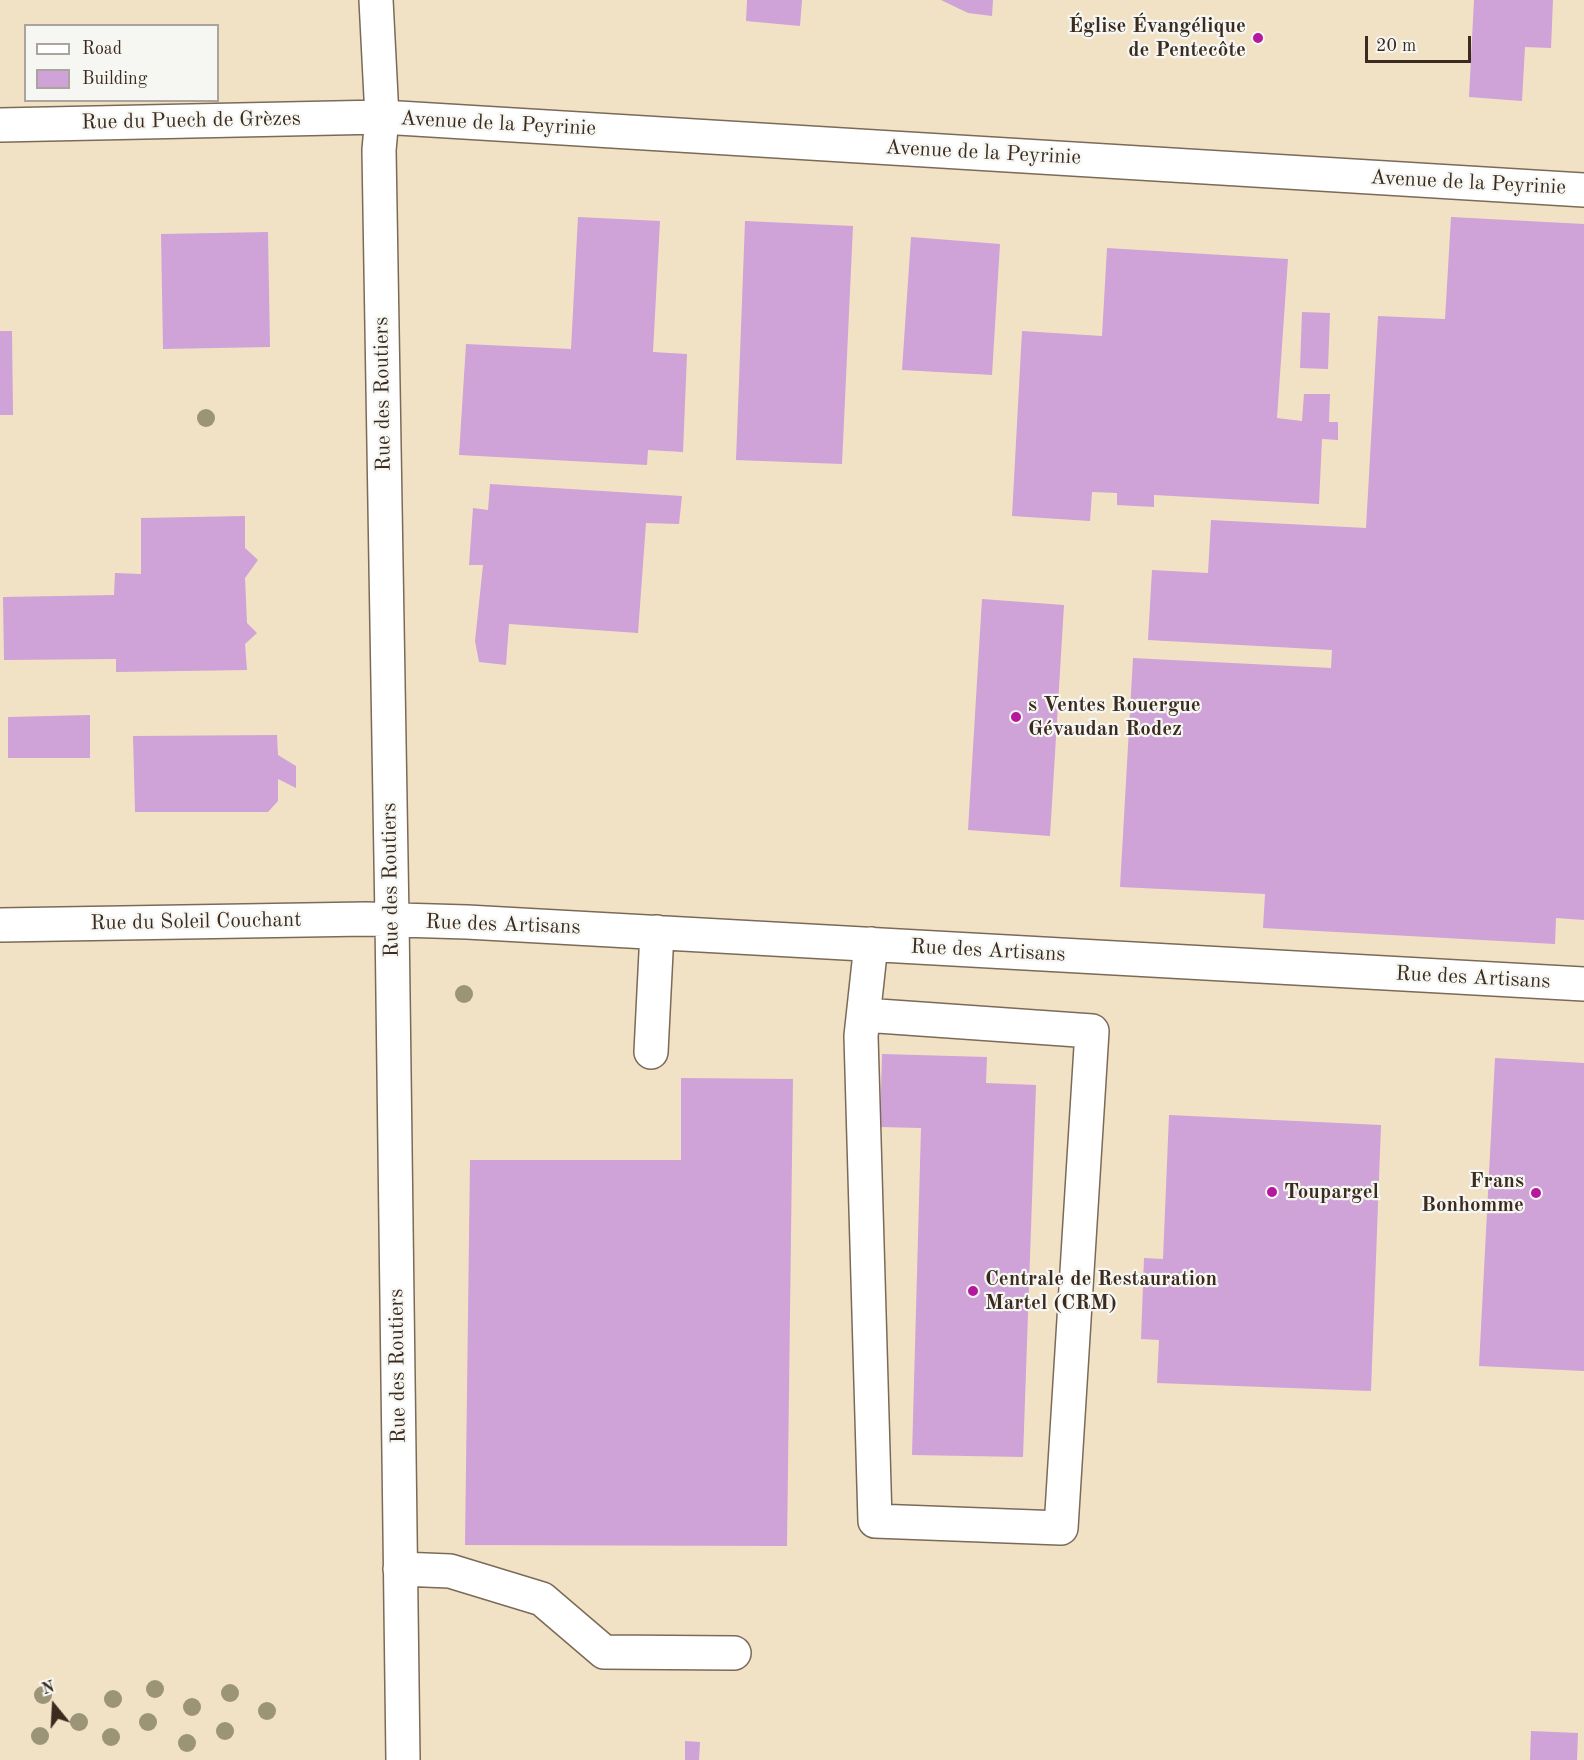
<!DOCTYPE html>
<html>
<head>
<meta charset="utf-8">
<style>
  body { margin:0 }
  #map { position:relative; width:1584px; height:1760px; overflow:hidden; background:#f1e2c5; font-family:"Old Standard TT",serif }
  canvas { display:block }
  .legend { position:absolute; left:24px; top:24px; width:195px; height:78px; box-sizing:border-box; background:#f6f6f2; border:2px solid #aba49d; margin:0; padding:8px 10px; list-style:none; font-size:18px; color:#3b2a1e }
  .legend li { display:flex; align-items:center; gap:12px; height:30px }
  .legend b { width:30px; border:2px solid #aba49d }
  .north { position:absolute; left:24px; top:1676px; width:60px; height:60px; -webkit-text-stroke:4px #f6f6f2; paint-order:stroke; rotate:342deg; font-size:16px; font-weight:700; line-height:24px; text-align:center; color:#3b2a1e }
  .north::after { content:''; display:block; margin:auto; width:21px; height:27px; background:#3b2a1e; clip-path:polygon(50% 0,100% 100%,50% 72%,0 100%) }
  .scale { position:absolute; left:1365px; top:36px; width:106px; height:27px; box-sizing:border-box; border:3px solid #3b2a1e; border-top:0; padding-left:8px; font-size:18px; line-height:21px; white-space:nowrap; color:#3b2a1e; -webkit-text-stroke:4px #f6f6f2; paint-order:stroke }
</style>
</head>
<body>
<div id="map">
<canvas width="1584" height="1760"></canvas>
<ul class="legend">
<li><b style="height:8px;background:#fff"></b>Road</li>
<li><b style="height:16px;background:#cfa2d8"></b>Building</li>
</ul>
<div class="north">N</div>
<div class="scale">20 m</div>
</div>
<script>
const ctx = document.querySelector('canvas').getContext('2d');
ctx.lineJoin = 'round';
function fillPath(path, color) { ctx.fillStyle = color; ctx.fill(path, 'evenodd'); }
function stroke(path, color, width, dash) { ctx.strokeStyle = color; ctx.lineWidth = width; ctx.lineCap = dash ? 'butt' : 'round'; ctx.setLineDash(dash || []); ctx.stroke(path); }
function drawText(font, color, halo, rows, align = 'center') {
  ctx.font = font + ' "Old Standard TT",serif'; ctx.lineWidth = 4.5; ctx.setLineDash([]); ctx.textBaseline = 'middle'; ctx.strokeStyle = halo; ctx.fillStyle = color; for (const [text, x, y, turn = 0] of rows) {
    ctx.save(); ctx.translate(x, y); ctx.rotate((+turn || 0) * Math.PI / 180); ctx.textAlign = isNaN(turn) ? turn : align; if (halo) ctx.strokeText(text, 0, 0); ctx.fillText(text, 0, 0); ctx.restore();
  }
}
fillPath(new Path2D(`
  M747,0H802L800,26L746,21Z
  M941,0H993L992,16L968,13Z
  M1474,0H1553L1551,48L1525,47L1522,101L1469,97Z
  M578,217L660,221L653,352L687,354L683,452L648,450L647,465L459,455L466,344L571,349Z
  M1451,217L1584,224V920L1556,918L1555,944L1263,928L1265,894L1120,887L1133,658L1331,668L1332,650L1148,640L1152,570L1208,573L1211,520L1366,528L1378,316L1445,319Z
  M745,221L853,226L842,464L736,460Z
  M268,232L270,347L163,349L161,234Z
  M911,237L1000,244L992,375L902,370Z
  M1107,248L1288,259L1277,418L1302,421L1304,394H1330L1329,422H1338V440L1322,439L1319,504L1154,495V507L1117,505V493L1092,492L1090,521L1012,516L1022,331L1102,336Z
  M1302,312L1330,313L1328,369L1300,368Z
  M0,331H12L13,415H0Z
  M490,484L682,496L679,524L646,523L638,633L509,624L506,665L479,662L475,641L483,565H469L473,508L488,510Z
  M245,516V548L258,560L245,578L247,623L257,633L245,644L247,670L116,672V659L4,660L3,597L114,595L115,573L141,574V518Z
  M982,599L1064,605L1050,836L968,830Z
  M90,715V758H8V717Z
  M277,735L278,755L296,766V788L278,779V801L268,812H135L133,736Z
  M882,1054L987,1057L986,1083L1036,1085L1023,1457L912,1455L921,1128L880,1127Z
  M1495,1058L1584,1063V1371L1479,1366Z
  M681,1078L793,1079L787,1546L465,1545L470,1160H681Z
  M1169,1115L1381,1125L1371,1391L1157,1383L1159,1340L1141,1339L1144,1258L1163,1259Z
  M1531,1731L1578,1733L1577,1760H1530Z
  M685,1741L700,1742L699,1760H685Z`), '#cfa2d8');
const minor = new Path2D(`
  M376,0L382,117L379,150L392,919L403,1760
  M0,125L382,117L1584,190
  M0,925L366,919L467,922L1584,984
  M864,1015L1092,1031L1061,1528L875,1521L861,1036L871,944
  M651,1052L657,932
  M400,1569L450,1571L542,1599L604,1652L734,1653`);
stroke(minor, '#7b6a58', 36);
stroke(minor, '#fff', 33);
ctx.fillStyle = '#9b9477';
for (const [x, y] of [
  [206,418],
  [464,994],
  [155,1689],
  [230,1693],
  [43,1695],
  [113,1699],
  [192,1707],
  [267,1711],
  [79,1722],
  [148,1722],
  [225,1731],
  [40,1736],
  [111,1737],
  [187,1743]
]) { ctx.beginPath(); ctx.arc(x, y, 9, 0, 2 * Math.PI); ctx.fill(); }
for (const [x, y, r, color] of [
  [1258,38,6,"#b5179e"],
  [1016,717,6,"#b5179e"],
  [1272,1192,6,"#b5179e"],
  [1536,1193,6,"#b5179e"],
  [973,1291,6,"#b5179e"]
]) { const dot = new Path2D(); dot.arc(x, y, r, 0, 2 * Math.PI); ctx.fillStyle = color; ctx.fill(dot); stroke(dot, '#f6f6f2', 2); }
drawText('bold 21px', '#3b2a1e', '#f6f6f2', [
  ["Église Évangélique",1246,26,"right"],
  ["de Pentecôte",1246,50,"right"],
  ["s Ventes Rouergue",1028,705],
  ["Gévaudan Rodez",1028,729],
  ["Frans",1524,1181,"right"],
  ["Bonhomme",1524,1205,"right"],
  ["Toupargel",1284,1192],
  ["Centrale de Restauration",985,1279],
  ["Martel (CRM)",985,1303]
], 'left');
drawText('21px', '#3b2a1e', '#f6f6f2', [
  ["Rue du Puech de Grèzes",191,121,-1],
  ["Avenue de la Peyrinie",498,124,3],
  ["Avenue de la Peyrinie",983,153,3],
  ["Avenue de la Peyrinie",1468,183,3],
  ["Rue des Routiers",383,394,-91],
  ["Rue des Routiers",391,880,-91],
  ["Rue du Soleil Couchant",196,922,-1],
  ["Rue des Artisans",503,925,2],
  ["Rue des Artisans",988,951,3],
  ["Rue des Artisans",1473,978,3],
  ["Rue des Routiers",398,1366,-91]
]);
</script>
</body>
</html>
